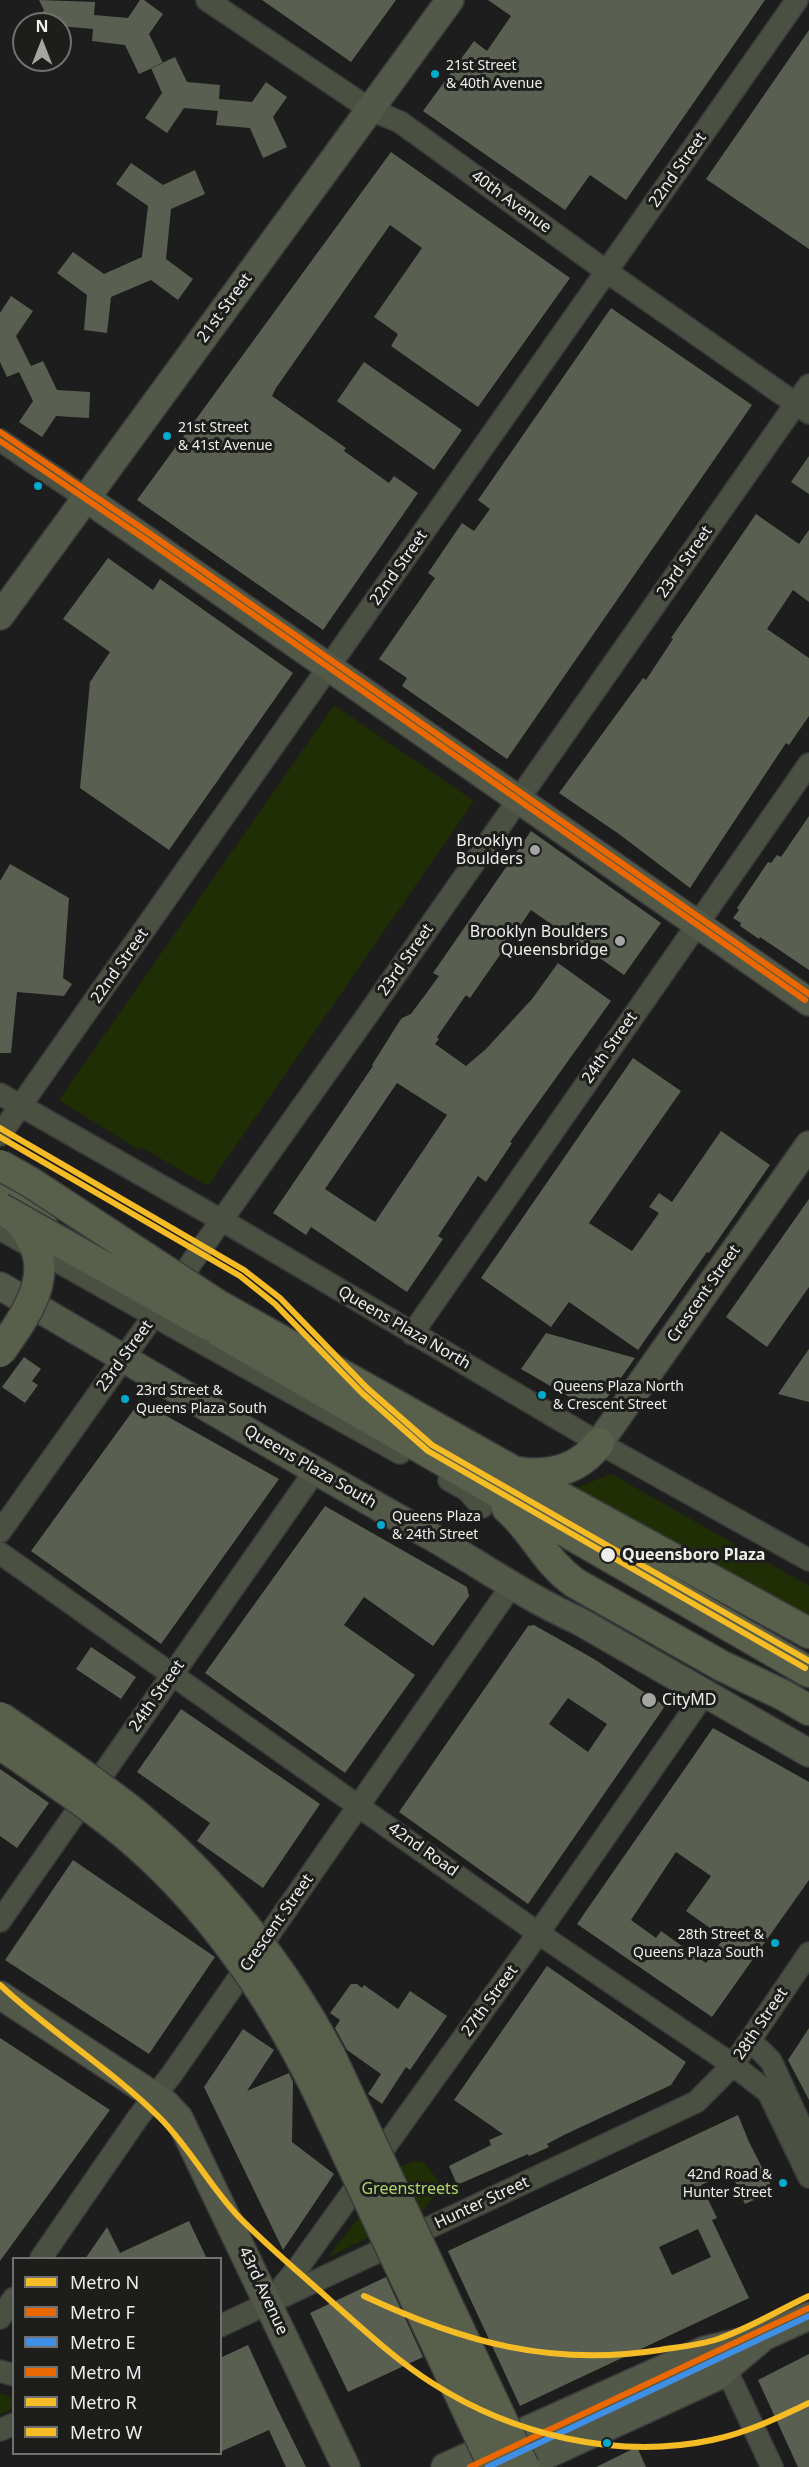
<!DOCTYPE html>
<html>
<head>
<meta charset="utf-8">
<style>
  body { margin:0 }
  #map { position:relative; width:809px; height:2467px; overflow:hidden; background:#1d1d1d; font-family:"Noto Sans",sans-serif }
  canvas { display:block }
  .legend { position:absolute; left:12px; top:2257px; width:210px; height:198px; box-sizing:border-box; background:#1d1e1c; border:2px solid #717270; margin:0; padding:8px 10px; list-style:none; font-size:18px; color:#eeefed }
  .legend li { display:flex; align-items:center; gap:12px; height:30px }
  .legend b { width:30px; border:2px solid #717270 }
  .north { position:absolute; left:12px; top:12px; width:60px; height:60px; box-sizing:border-box; background:#1d1e1c; border:2px solid #717270; border-radius:50%; rotate:0deg; font-size:16px; font-weight:700; line-height:24px; text-align:center; color:#eeefed }
  .north::after { content:''; display:block; margin:auto; width:21px; height:27px; background:#a5a6a4; clip-path:polygon(50% 0,100% 100%,50% 72%,0 100%) }
</style>
</head>
<body>
<div id="map">
<canvas width="809" height="2467"></canvas>
<ul class="legend">
<li><b style="height:8px;background:#f6bc26"></b>Metro N</li>
<li><b style="height:8px;background:#eb6800"></b>Metro F</li>
<li><b style="height:8px;background:#408fe7"></b>Metro E</li>
<li><b style="height:8px;background:#eb6800"></b>Metro M</li>
<li><b style="height:8px;background:#f6bc26"></b>Metro R</li>
<li><b style="height:8px;background:#f6bc26"></b>Metro W</li>
</ul>
<div class="north">N</div>
</div>
<script>
const ctx = document.querySelector('canvas').getContext('2d');
ctx.lineJoin = 'round';
function fillPath(path, color) { ctx.fillStyle = color; ctx.fill(path, 'evenodd'); }
function stroke(path, color, width, dash) { ctx.strokeStyle = color; ctx.lineWidth = width; ctx.lineCap = dash ? 'butt' : 'round'; ctx.setLineDash(dash || []); ctx.stroke(path); }
function drawText(font, color, halo, rows, align = 'center') {
  ctx.font = font + ' "Noto Sans",sans-serif'; ctx.lineWidth = 6; ctx.setLineDash([]); ctx.textBaseline = 'middle'; ctx.strokeStyle = halo; ctx.fillStyle = color; for (const [text, x, y, turn = 0] of rows) {
    ctx.save(); ctx.translate(x, y); ctx.rotate((+turn || 0) * Math.PI / 180); ctx.textAlign = isNaN(turn) ? turn : align; if (halo) ctx.strokeText(text, 0, 0); ctx.fillText(text, 0, 0); ctx.restore();
  }
}
fillPath(new Path2D(`
  M334,705L474,801L210,1183L206,1185L141,1147L139,1150L59,1100Z
  M611,1474L809,1586V1618L571,1490Z
  M416,2161L425,2163L439,2182L438,2191L422,2211L327,2258L400,2166Z
  M0,2393L13,2398L14,2408L0,2415Z`), '#202e05');
fillPath(new Path2D(`
  M39,0L95,2L94,15L128,18L140,0H144L163,14L149,34L163,63L139,74L125,45L92,41L93,29L60,26V24H34L44,10Z
  M262,0H396L351,62Z
  M488,0H765L626,200L590,175L565,210L423,111L474,41L487,51L511,16Z
  M809,30V249L706,179Z
  M175,57L187,82L220,85L219,99L252,102L266,82L287,97L273,117L287,147L263,158L250,128L216,125L218,111L184,108L167,133L145,118L162,93L151,68Z
  M391,152L570,278L478,407L391,346L398,334L374,317L422,248L390,225L276,388L272,396L346,448L344,451L389,483L394,476L418,493L323,630L137,500Z
  M131,163L163,185L195,170L205,194L171,209L166,259L193,279L178,300L151,280L111,297L107,333L84,330L87,295L57,273L73,252L104,274L142,257L148,206L116,184Z
  M11,296L33,311L16,336L31,366L43,361L57,390L90,392L89,418L56,416L42,437L19,422L33,401L19,372L7,377L0,362V313Z
  M611,308L752,405L507,759L402,686L407,678L379,659L435,578L428,573L462,523L474,531L490,509L478,500Z
  M364,362L462,430L434,470L337,401Z
  M809,456V494L791,482Z
  M756,514L799,544L809,530V602L793,590L767,629L809,658V716L789,745L786,743L690,888L619,834L559,793L643,678L646,680L673,639L671,638Z
  M108,558L153,590L160,579L293,673L169,850L80,788L90,682L110,652L63,619Z
  M809,816V970L760,937L759,939L740,926L741,923L733,918L739,910L737,908L768,862L771,863L777,855L781,857Z
  M531,831L661,923L624,975L531,910L470,998L466,995L437,1037L439,1039L435,1044L466,1066L486,1049L532,999L558,963L611,1001L510,1142L512,1143L486,1182L478,1176L438,1236L443,1239L407,1292L311,1227L306,1235L273,1213L373,1066L372,1065L399,1022L402,1018L411,1014L439,976L433,973ZM397,1083L447,1115L375,1222L325,1189Z
  M10,864L69,898L63,978L72,984L64,996L17,992L11,1053H0V881Z
  M633,1058L681,1091L589,1223L632,1251L659,1213L649,1207L659,1193L672,1202L721,1131L770,1165L709,1253L707,1252L638,1350L569,1302L551,1327L481,1278Z
  M809,1199V1287L767,1347L726,1317Z
  M546,1333L635,1358L599,1409L592,1410L521,1369Z
  M809,1349V1402L778,1394L795,1369Z
  M24,1357L41,1369L32,1381L38,1385L25,1403L2,1387Z
  M140,1401L279,1479L161,1644L31,1551Z
  M325,1506L467,1587L469,1596L433,1646L364,1597L344,1625L415,1675L345,1773L205,1673Z
  M534,1625L594,1659L665,1706L528,1904L399,1812L528,1626ZM568,1698L607,1724L588,1752L549,1724Z
  M91,1647L136,1677L121,1699L76,1669Z
  M181,1709L320,1804L263,1888L197,1841L210,1823L137,1772Z
  M713,1728L809,1782V1880L712,2017L577,1924ZM676,1852L711,1876L686,1911L724,1938L706,1963L661,1931L656,1938L631,1920Z
  M0,1769L49,1803L17,1848L0,1836Z
  M73,1860L215,1957L149,2054L5,1960Z
  M547,1966L686,2062L671,2085L566,2134L547,2144L549,2147L529,2156L528,2154L457,2185L449,2166L491,2145L489,2140L503,2134L454,2100Z
  M351,1984H357L362,1988L364,1985L398,2009L410,1991L447,2016L410,2070L406,2067L382,2104L368,2094L381,2074L347,2050L335,2028L340,2020L330,2013Z
  M809,2028V2100L788,2060Z
  M243,2029L274,2050L247,2091L289,2073L293,2082L292,2142L334,2174L283,2250L204,2087Z
  M0,2038L110,2110L0,2261Z
  M738,2115L749,2142L774,2191L745,2204L731,2172L701,2185L717,2218L712,2220L749,2298L520,2406L448,2251ZM698,2229L711,2257L672,2275L659,2247Z
  M189,2221L207,2259H85L107,2227L120,2253Z
  M386,2277L423,2357L348,2392L310,2313Z
  M248,2345L275,2404L306,2467H286L269,2430L220,2452V2358Z
  M809,2354V2467H798L758,2380Z
  M637,2447L646,2467H596Z`), '#5a6051');
const minor = new Path2D(`
  M207,0L371,110L400,122L606,271L809,413
  M0,440L86,498
  M0,1094L242,1232L599,1443L809,1560
  M0,1135L797,0
  M412,1334L809,764
  M199,1341L400,1453
  M449,1480L467,1490L482,1507
  M0,1532L366,1017L809,385
  M0,1553L538,1933L733,2065L768,2092L809,2177
  M0,1921L315,1471
  M750,2040L771,2061L801,2126L800,2156
  M41,2258L137,2119L172,2074L512,1585
  M269,2303L300,2265L530,1945L705,1693
  M0,2318L14,2298
  M220,2326L696,2102L733,2065L809,1953
  M726,2369L772,2467
  M0,2371L14,2375
  M0,2430L14,2424`);
const major = new Path2D(`
  M86,498L809,1002
  M0,616L450,0
  M0,1286C141,1368 282,1453 425,1533C477,1562 525,1597 579,1621L809,1753
  M599,1443L809,1145
  M0,1995L165,2103L179,2118L346,2467
  M445,2467L705,2350L763,2337L809,2316
  M520,2467L716,2377L760,2340`);
const highway = new Path2D(`
  M0,1182L31,1206L42,1225
  M218,1305L513,1471L809,1633
  M208,1325L809,1672
  M517,1472C550,1477 579,1470 599,1443
  M507,1508C534,1531 545,1562 575,1583L722,1666L783,1695L809,1710`);
stroke(minor, '#3a3a3a', 24);
stroke(major, '#3a3a3a', 30);
stroke(highway, '#3a3a3a', 33);
stroke(minor, '#4b5142', 21);
stroke(major, '#535948', 27);
stroke(highway, '#58604b', 30);
const minorBridge = new Path2D(`
  M0,1229L199,1341`);
const highwayBridge = new Path2D(`
  M0,1165L30,1182L218,1305
  M0,1208L208,1325
  M0,1352C30,1309 62,1267 17,1219
  M0,1717C45,1748 91,1779 134,1813C213,1879 281,1962 329,2053L524,2467
  M0,1744C42,1773 86,1802 126,1835C209,1905 270,1994 317,2090L494,2467`);
stroke(minorBridge, '#3a3a3a', 24, []);
stroke(highwayBridge, '#3a3a3a', 33, []);
stroke(minorBridge, '#4b5142', 21);
stroke(highwayBridge, '#58604b', 30);
stroke(new Path2D(`
  M0,1128L244,1270L280,1298L367,1388L432,1445L809,1661`), '#f6bc26', 6);
stroke(new Path2D(`
  M0,432L149,533L809,994
  M470,2467L809,2308`), '#eb6800', 6);
stroke(new Path2D(`
  M488,2467L809,2316`), '#408fe7', 6);
stroke(new Path2D(`
  M0,441L145,539L805,1000`), '#eb6800', 6);
stroke(new Path2D(`
  M0,1985C51,2033 111,2069 160,2118C189,2147 209,2185 237,2215C267,2246 300,2273 332,2302C364,2330 396,2360 432,2383C513,2435 617,2460 712,2440C746,2433 778,2418 809,2403
  M364,2296C462,2342 551,2367 660,2350C679,2347 700,2345 718,2339C750,2328 779,2310 809,2296`), '#f6bc26', 6);
stroke(new Path2D(`
  M0,1137L240,1276L275,1304L362,1393L428,1451L805,1668`), '#f6bc26', 6);
for (const [x, y, r, color] of [
  [435,74,5,"#00a9ce"],
  [167,436,5,"#00a9ce"],
  [38,486,5,"#00a9ce"],
  [535,850,6,"#a5a6a4"],
  [620,941,6,"#a5a6a4"],
  [542,1395,5,"#00a9ce"],
  [125,1399,5,"#00a9ce"],
  [381,1525,5,"#00a9ce"],
  [608,1555,8,"#eeefed"],
  [649,1700,8,"#a5a6a4"],
  [775,1943,5,"#00a9ce"],
  [783,2183,5,"#00a9ce"],
  [607,2443,5,"#00a9ce"]
]) { const dot = new Path2D(); dot.arc(x, y, r, 0, 2 * Math.PI); ctx.fillStyle = color; ctx.fill(dot); stroke(dot, '#1d1e1c', 2); }
drawText('14px', '#eeefed', '#1d1e1c', [
  ["21st Street",446,66],
  ["& 40th Avenue",446,84],
  ["21st Street",178,428],
  ["& 41st Avenue",178,446],
  ["Queens Plaza North",553,1387],
  ["& Crescent Street",553,1405],
  ["23rd Street &",136,1391],
  ["Queens Plaza South",136,1409],
  ["Queens Plaza",392,1517],
  ["& 24th Street",392,1535],
  ["28th Street &",764,1935,"right"],
  ["Queens Plaza South",764,1953,"right"],
  ["42nd Road &",772,2175,"right"],
  ["Hunter Street",772,2193,"right"]
], 'left');
drawText('16px', '#eeefed', '#1d1e1c', [
  ["22nd Street",678,170,-55],
  ["40th Avenue",511,202,36],
  ["21st Street",225,308,-54],
  ["23rd Street",685,562,-55],
  ["22nd Street",399,568,-55],
  ["23rd Street",406,960,-55],
  ["22nd Street",120,966,-55],
  ["24th Street",610,1048,-55],
  ["Crescent Street",704,1294,-55],
  ["Queens Plaza North",404,1328,30],
  ["23rd Street",125,1356,-54],
  ["Queens Plaza South",310,1467,30],
  ["24th Street",157,1696,-55],
  ["42nd Road",423,1850,35],
  ["Crescent Street",277,1923,-55],
  ["27th Street",490,2001,-54],
  ["28th Street",761,2024,-56],
  ["Hunter Street",482,2203,-25],
  ["43rd Avenue",263,2291,65]
]);
drawText('16px', '#eeefed', '#1d1e1c', [
  ["Brooklyn",523,841],
  ["Boulders",523,859],
  ["Brooklyn Boulders",608,932],
  ["Queensbridge",608,950],
  ["CityMD",662,1700,"left"]
], 'right');
drawText('bold 16px', '#eeefed', '#1d1e1c', [
  ["Queensboro Plaza",622,1555]
], 'left');
drawText('16px', '#acd56d', '#1d1e1c', [
  ["Greenstreets",410,2189]
]);
</script>
</body>
</html>
